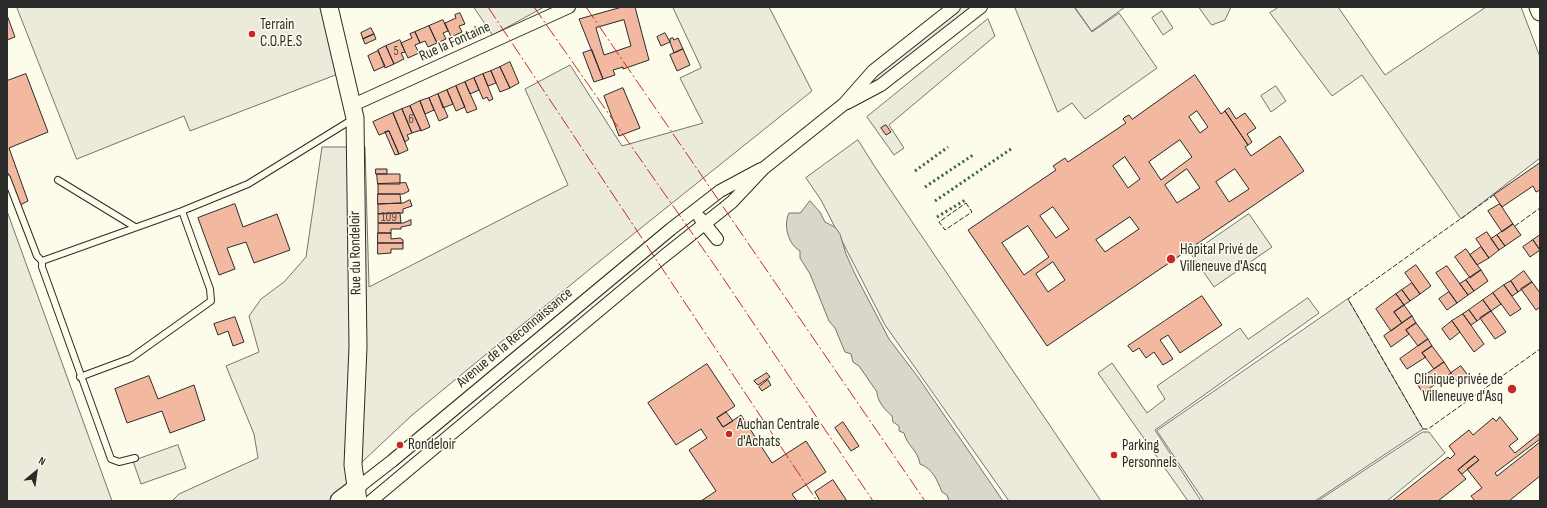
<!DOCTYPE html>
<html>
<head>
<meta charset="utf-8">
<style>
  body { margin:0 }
  #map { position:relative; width:1547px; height:508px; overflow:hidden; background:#fdfbea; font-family:"Sofia Sans Condensed",sans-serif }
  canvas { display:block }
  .frame { position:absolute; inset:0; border:8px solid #2b2b2b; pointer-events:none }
  .north { position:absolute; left:16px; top:452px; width:40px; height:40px; -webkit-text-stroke:3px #fdfbea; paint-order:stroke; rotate:29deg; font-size:11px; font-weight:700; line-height:16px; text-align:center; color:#2b2b2b }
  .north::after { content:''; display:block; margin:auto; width:14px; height:18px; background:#2b2b2b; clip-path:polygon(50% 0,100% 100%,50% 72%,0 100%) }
</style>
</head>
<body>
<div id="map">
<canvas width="1547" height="508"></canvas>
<div class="frame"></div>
<div class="north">N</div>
</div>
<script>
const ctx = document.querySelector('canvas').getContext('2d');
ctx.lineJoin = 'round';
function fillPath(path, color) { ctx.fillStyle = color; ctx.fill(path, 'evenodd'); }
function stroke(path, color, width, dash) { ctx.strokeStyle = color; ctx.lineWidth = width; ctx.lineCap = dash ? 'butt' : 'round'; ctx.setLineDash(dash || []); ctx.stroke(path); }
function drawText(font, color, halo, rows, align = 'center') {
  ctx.font = font + ' "Sofia Sans Condensed",sans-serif'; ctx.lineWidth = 3; ctx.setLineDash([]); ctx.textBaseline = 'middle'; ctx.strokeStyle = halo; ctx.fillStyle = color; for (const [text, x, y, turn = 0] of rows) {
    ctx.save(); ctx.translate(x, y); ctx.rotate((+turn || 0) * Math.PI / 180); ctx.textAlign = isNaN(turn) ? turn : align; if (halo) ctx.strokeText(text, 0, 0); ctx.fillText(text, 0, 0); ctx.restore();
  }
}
const green = new Path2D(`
  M17,7H334L351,69L190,131L184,116L77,159Z
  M474,7H544L493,35Z
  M673,7H769L812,91L601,260L411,416L346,477L350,501H172L179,494L258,458L254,434L226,366L259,352L249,316L261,299L284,282L306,257L322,147H365L369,287L568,185L525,89L570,65L622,146L703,123L680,78L701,68Z
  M959,7H974L885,78L868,87L865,85Z
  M1015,7H1074L1092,32L1119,13L1157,68L1085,119L1072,103L1058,112Z
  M1075,7H1125L1092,31Z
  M1199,7H1231L1225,20L1212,25Z
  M1279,7H1338L1385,75L1486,7H1521L1540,57V158L1461,219L1362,75L1332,96L1270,13Z
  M1162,11L1173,28L1163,35L1152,18Z
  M988,19L995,36L889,125L904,148L894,155L867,117Z
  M1276,86L1286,101L1271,112L1261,96Z
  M858,140L875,167L1101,501H1009L885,325L821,200L806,178Z
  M7,211L112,501H7Z
  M1249,214L1272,247L1214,287L1191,254Z
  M1308,298L1319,313L1155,430L1201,501H1188L1098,373L1112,363L1147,413L1165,399L1157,386L1240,328L1248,339Z
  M1348,299L1423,429L1315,501H1204L1157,431Z
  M1423,432H1429L1445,453L1387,501H1318Z
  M178,445L186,468L141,484L133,461Z`);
fillPath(green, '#ecebdb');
stroke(green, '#74746e', 1);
const water = new Path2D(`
  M810,201L820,212L825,222L835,227L840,234L846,254L855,274L889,339L918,377L1003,501H949L947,495L942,492C937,480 933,469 920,464C918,450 907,446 904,433L899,431V426L893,422L892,416C885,410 877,401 877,392L859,366L853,362L851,354L845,352L835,328L829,321L810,274L800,258V251C788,244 783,225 789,213H800Z`);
fillPath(water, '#d8d7c9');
stroke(water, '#74746e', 1);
const building = new Path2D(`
  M635,7L649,60L623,69V67L613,70L615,75L603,79L579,19L622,7ZM624,20L631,46L604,55L596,28Z
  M460,13L465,24L459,26L462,32L451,37L445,23L456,18L455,15Z
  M7,15L15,37L7,40Z
  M443,20L448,31L443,33L446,39L437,43L429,26Z
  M429,26L437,43L428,47L425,41L420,43L415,32Z
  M371,28L374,34L363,39L361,33Z
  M415,32L420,43L415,45L419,53L408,58L401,43L412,38L410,34Z
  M665,33L670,42L661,46L657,37Z
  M374,34L376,39L365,44L363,39Z
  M673,38L674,40L678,38L683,49L674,53L670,42V39Z
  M400,40L405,52L401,53L404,59L394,64L386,46Z
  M386,46L394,64L385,68L378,50Z
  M683,49L690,65L677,71L670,55Z
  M592,50L603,79L594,82L583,53Z
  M378,51L385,66L374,71L368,56Z
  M510,62L519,83L510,88L500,67Z
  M500,67L510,88L500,92L491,71Z
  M491,71L496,83L488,86L483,74Z
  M26,74L48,132L9,148L28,201L20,205L7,171V81Z
  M483,74L493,99L489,101L487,97L483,99L474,78Z
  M1195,75L1221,114L1225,111L1248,145L1245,147L1251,156L1280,136L1304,171L1047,346L968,230L1056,170L1053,166L1065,158L1068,162L1126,123L1123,119L1125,117L1129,115L1132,119ZM1197,111L1208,127L1200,133L1189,117ZM1180,140L1192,157L1161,180L1149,162ZM1125,157L1140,179L1128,188L1113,166ZM1187,169L1200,188L1177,203L1165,185ZM1235,169L1249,189L1229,202L1216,182ZM1053,207L1069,229L1056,238L1040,216ZM1130,217L1139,229L1105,252L1096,240ZM1028,226L1049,257L1024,275L1002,243ZM1053,262L1065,280L1048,292L1036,274Z
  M474,78L479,90L470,94L465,82Z
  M465,82L477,109L467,113L456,86Z
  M456,86L465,107L456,111L447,90Z
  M623,88L640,128L619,136L604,96Z
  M447,90L453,104L443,108L438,94Z
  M438,94L448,117L439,121L429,98Z
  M429,98L434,110L425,114L420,101Z
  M420,101L430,127L421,131L410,106Z
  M410,106L421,130L412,133L402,109Z
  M1229,108L1236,119L1245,113L1256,128L1247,134L1252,142L1248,145L1225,111Z
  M402,109L412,133L407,135L409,139L405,142L393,113Z
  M393,113L408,150L399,154L389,131L379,135L373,122Z
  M886,125L891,132L886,135L881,128Z
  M389,131L399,154L395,155L385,132Z
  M1540,163V190L1536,192L1533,186L1502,207L1494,195Z
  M376,169H387V174H376Z
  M377,174H400V184H378Z
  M406,183L409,191L403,194H378V184Z
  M378,194H400L401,203L378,204Z
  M410,200L412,206L403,209V213L378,214V204L403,203Z
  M235,204L243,227L277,214L290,250L254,263L246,242L227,248L235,269L219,275L198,218Z
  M1500,204L1513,224L1502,232L1488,211Z
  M400,213L401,223H378V214Z
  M411,220V225L401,227V229H391V233H378V223H403Z
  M1513,224L1521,235L1505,246L1497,235Z
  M1487,232L1499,250L1489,258L1476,239Z
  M378,233H391V239L400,238L403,240V243H378Z
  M1497,235L1505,246L1499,250L1491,239Z
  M1540,235V250L1533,240Z
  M1533,240L1540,250L1530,257L1523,247Z
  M378,243H403V249H391V253L378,254Z
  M1481,247L1489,258L1477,265L1470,255Z
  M1466,249L1481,270L1470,278L1455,257Z
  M1416,265L1431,286L1420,294L1405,273Z
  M1447,266L1468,295L1457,303L1436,273Z
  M1481,270L1488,281L1474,291L1466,280Z
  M1524,271L1532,282L1518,292L1511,281Z
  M1466,280L1474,291L1468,295L1460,284Z
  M1511,281L1518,292L1512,296L1504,285Z
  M1532,282L1540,293V307L1536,310L1521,289Z
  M1412,283L1420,294L1410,301L1402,290Z
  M1504,285L1521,309L1510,316L1493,293Z
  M1402,290L1410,301L1404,305L1396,294Z
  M1449,292L1457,303L1447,310L1439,299Z
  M1493,293L1501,304L1491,311L1483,300Z
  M1396,294L1404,305L1394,312L1402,323L1391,331L1376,309Z
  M1202,296L1222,325L1180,353L1168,335L1160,340L1173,359L1163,365L1154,352L1146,358L1139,348L1133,352L1128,346Z
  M1483,300L1491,311L1477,321L1469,310Z
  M1404,305L1412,316L1402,323L1394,312Z
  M1469,310L1477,321L1471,325L1463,314Z
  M1491,311L1506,332L1495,339L1480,318Z
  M1463,314L1484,344L1474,352L1452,321Z
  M1412,316L1416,323L1406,330L1409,334L1391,347L1384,336Z
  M235,317L244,342L233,346L228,331L218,335L214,324Z
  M1452,321L1460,332L1450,340L1442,329Z
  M1416,323L1428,339L1418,346L1406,330Z
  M1428,339L1432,346L1422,353L1426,357L1407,369L1400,359Z
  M1432,346L1444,362L1434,369L1422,353Z
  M1444,362L1451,373L1423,393L1416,382Z
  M707,364L735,406L717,418L723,427L741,415L772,463L806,441L826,472L792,494L797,501H701L716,491L689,450L707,438L701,429L676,445L648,403Z
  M1461,366L1469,377L1459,384L1451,373Z
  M767,373L770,377L758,385L754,381Z
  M149,376L158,399L194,385L205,420L170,433L162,411L127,423L115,389Z
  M768,380L771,385L762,391L759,387Z
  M726,412L733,421L723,427L717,418Z
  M1500,417L1518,439L1509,446L1515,453L1540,433V439L1495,473L1497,476L1540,442V476L1509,501H1475L1471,496L1482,488L1467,469L1479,460L1475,456L1458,470L1466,479L1438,501H1392L1448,457L1450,459L1455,454L1449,446L1469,430L1473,435L1493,418L1496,421Z
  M843,422L859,446L851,451L835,428Z
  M1475,456L1479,460L1462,474L1458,470Z
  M833,480L847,501H820L815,492Z`);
fillPath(building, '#f2b8a0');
stroke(building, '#2b2b2b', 1);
const lane = new Path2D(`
  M7,178L37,256L42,261L182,211L248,184L353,119
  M58,180L135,227
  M42,261V267L111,459L119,462L135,458
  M80,377L131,358L211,301L210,289L182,211`);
const street = new Path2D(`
  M847,103L881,85L981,7
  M353,105L569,7
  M700,218L717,239
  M356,489L392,461L671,229L720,191L761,169
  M371,501L663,257L732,202L764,168L844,104L873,71L954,7`);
const secondary = new Path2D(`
  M329,7L355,118L358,347L353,465L358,501
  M1538,7L1540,12`);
const primary = new Path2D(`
  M340,501L356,489`);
stroke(lane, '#2b2b2b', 8);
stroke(street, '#2b2b2b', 14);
stroke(secondary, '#2b2b2b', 19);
stroke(primary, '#2b2b2b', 21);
stroke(lane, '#fdfbea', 6);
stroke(street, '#fdfbea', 12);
stroke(secondary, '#fdfbea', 17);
stroke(primary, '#fdfbea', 19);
stroke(new Path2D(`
  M915,171L948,147
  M925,187L973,155
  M935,201L1011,149
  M937,217L967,199`), '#34623c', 3, [2, 3]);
stroke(new Path2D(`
  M1494,195L1348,299L1423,429H1428L1540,349
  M966,203L972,212L945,230L939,222Z
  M1515,226L1540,208`), '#2b2b2b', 1, [5, 2]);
stroke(new Path2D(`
  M488,7L817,501
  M534,7L715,266L873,501
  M586,7L925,501`), '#c62828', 1, [14, 3, 2, 3]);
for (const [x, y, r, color] of [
  [252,34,4,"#c62828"],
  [1171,259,5,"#c62828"],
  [1512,389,5,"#c62828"],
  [729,434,4,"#c62828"],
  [400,445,4,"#c62828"],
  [1114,455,4,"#c62828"]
]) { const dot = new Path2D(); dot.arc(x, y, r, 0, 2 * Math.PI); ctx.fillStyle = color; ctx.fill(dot); stroke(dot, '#fdfbea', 1.5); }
drawText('13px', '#5d4e48', null, [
  ["5",396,52],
  ["6",411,120],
  ["109",389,218]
]);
drawText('15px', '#2b2b2b', '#fdfbea', [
  ["Terrain",260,25],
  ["C.O.P.E.S",260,42],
  ["Hôpital Privé de",1180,250],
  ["Villeneuve d'Ascq",1180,267],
  ["Clinique privée de",1503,380,"right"],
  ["Villeneuve d'Asq",1503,397,"right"],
  ["Auchan Centrale",737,425],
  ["d'Achats",737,442],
  ["Rondeloir",408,445],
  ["Parking",1122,446],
  ["Personnels",1122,463]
], 'left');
drawText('15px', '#2b2b2b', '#fdfbea', [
  ["Rue la Fontaine",455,42,-24],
  ["Rue du Rondeloir",356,253,-91],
  ["Avenue de la Reconnaissance",515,338,-40]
]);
</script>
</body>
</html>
